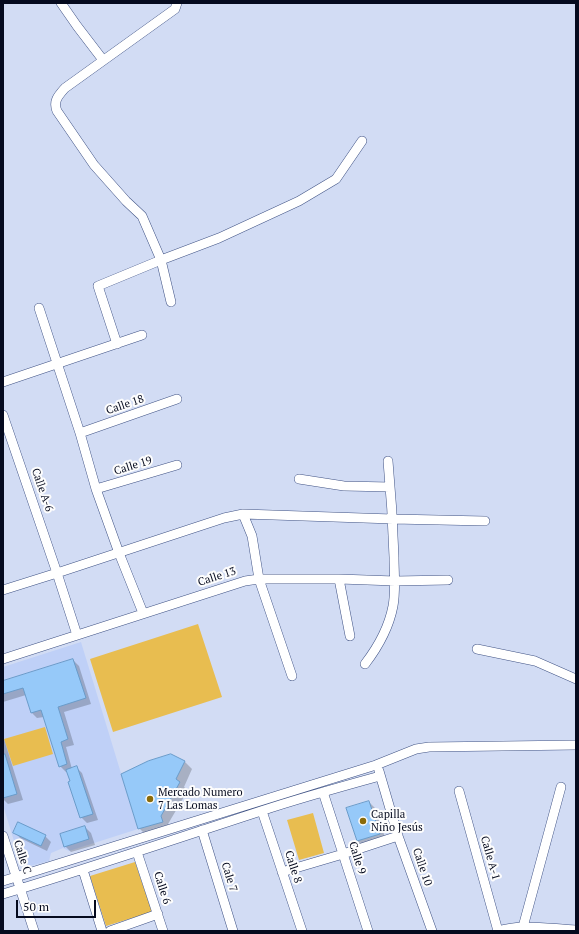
<!DOCTYPE html>
<html>
<head>
<meta charset="utf-8">
<style>
  body { margin:0 }
  #map { position:relative; width:579px; height:934px; overflow:hidden; background:#d2dcf4; font-family:"PT Serif",serif }
  canvas { display:block }
  .frame { position:absolute; inset:0; border:4px solid #050a1e; pointer-events:none }
  .scale { position:absolute; left:16px; top:900px; width:80px; height:18px; box-sizing:border-box; border:2px solid #050a1e; border-top:0; padding-left:5px; font-size:12px; line-height:14px; white-space:nowrap; color:#050a1e; -webkit-text-stroke:3px #fdfdfd; paint-order:stroke }
</style>
</head>
<body>
<div id="map">
<canvas width="579" height="934"></canvas>
<div class="frame"></div>
<div class="scale">50 m</div>
</div>
<script>
const ctx = document.querySelector('canvas').getContext('2d');
ctx.lineJoin = 'round';
function fillPath(path, color) { ctx.fillStyle = color; ctx.fill(path, 'evenodd'); }
function stroke(path, color, width, dash) { ctx.strokeStyle = color; ctx.lineWidth = width; ctx.lineCap = dash ? 'butt' : 'round'; ctx.setLineDash(dash || []); ctx.stroke(path); }
function drawText(font, color, halo, rows, align = 'center') {
  ctx.font = font + ' "PT Serif",serif'; ctx.lineWidth = 4; ctx.setLineDash([]); ctx.textBaseline = 'middle'; ctx.strokeStyle = halo; ctx.fillStyle = color; for (const [text, x, y, turn = 0] of rows) {
    ctx.save(); ctx.translate(x, y); ctx.rotate((+turn || 0) * Math.PI / 180); ctx.textAlign = isNaN(turn) ? turn : align; if (halo) ctx.strokeText(text, 0, 0); ctx.fillText(text, 0, 0); ctx.restore();
  }
}
fillPath(new Path2D(`
  M81,642L138,829L69,851L63,848L51,853L49,861L26,867L21,864L3,805V667Z`), '#bfd0f7');
fillPath(new Path2D(`
  M198,624L222,697L113,732L90,659Z
  M45,727L53,754L13,766L4,739Z
  M313,813L324,853L299,860L287,820Z
  M135,862L152,912L106,926L90,876Z`), '#e8bd50');
fillPath(new Path2D(`
  M73,660L79,666L91,704L64,712L74,745L66,747L72,769L77,768L82,773L98,820L87,823L81,817L68,771L66,772L60,766L44,717L37,718L32,713L26,695L3,702V682Z
  M3,736L23,800L8,804L3,799Z
  M184,761L192,769L184,787L188,790L168,824L170,830L147,836L139,828Z
  M369,802L375,808L386,840L363,847L357,841Z
  M85,827L91,833L95,845L71,852L65,846Z
  M15,832L45,836L51,842L47,851L20,838Z`), '#0003');
const building = new Path2D(`
  M73,659L86,698L58,707L68,739L61,742L67,764L59,767L41,710L31,713L23,688L3,694V681Z
  M3,754H5L17,794L3,798Z
  M171,754L185,761L176,779L180,782L161,816L163,822L138,829L121,774L148,761Z
  M77,766L93,814L80,818L68,782L70,781L66,770Z
  M369,801L380,834L357,841L346,808Z
  M18,822L46,835L41,846L13,833Z
  M85,826L89,839L64,847L60,834Z`);
fillPath(building, '#96c9f9');
stroke(building, '#6a9cca', 1);
const street = new Path2D(`
  M61,3L77,26L103,60
  M171,302L161,260L142,216L126,201L94,165L57,111C53,101 58,96 65,88L175,9L177,3
  M39,308L80,433L96,489L119,553L143,613
  M117,344L98,286L161,260L219,238L299,201L336,179L362,141
  M3,382L142,335
  M3,415L57,573L77,635
  M80,433L177,399
  M299,479L344,486L390,487
  M96,489L177,465
  M243,514L252,536L259,579L292,676
  M339,579L350,636
  M3,590L57,573L224,518L243,514L393,519L485,521
  M477,649L535,661L576,679
  M3,659L245,581L259,579H339L395,581L448,580
  M365,664C378,647 389,627 393,606C396,590 394,573 394,557C393,525 391,493 388,461
  M379,771L398,836L432,931
  M459,791L498,931
  M323,792L368,931
  M262,811L302,931
  M202,830L233,931
  M3,836L34,931
  M137,852L163,931
  M83,870L102,931
  M282,872L343,854L398,836
  M3,881L376,765L416,749L429,747L576,745
  M3,894C90,868 175,839 261,811C300,798 340,787 380,776
  M523,927L561,787
  M110,931L158,914
  M498,931C522,923 551,929 576,930`);
stroke(street, '#405385', 10);
stroke(street, '#fff', 9);
for (const [x, y, r, color] of [
  [150,799,4,"#8a6b0a"],
  [363,821,4,"#8a6b0a"]
]) { const dot = new Path2D(); dot.arc(x, y, r, 0, 2 * Math.PI); ctx.fillStyle = color; ctx.fill(dot); stroke(dot, '#fdfdfd', 1.5); }
drawText('11px', '#050a1e', '#fdfdfd', [
  ["Calle 18",125,405,-19],
  ["Calle 19",133,466,-17],
  ["Calle A-6",42,490,71],
  ["Calle 13",217,577,-18],
  ["Calle C",22,857,72],
  ["Calle 9",357,858,72],
  ["Calle A-1",490,858,74],
  ["Calle 8",293,867,72],
  ["Calle 10",422,867,71],
  ["Cale 7",229,877,73],
  ["Calle 6",162,888,72]
]);
drawText('11px', '#050a1e', '#fdfdfd', [
  ["Mercado Numero",158,793],
  ["7 Las Lomas",158,806],
  ["Capilla",371,815],
  ["Niño Jesús",371,828]
], 'left');
</script>
</body>
</html>
